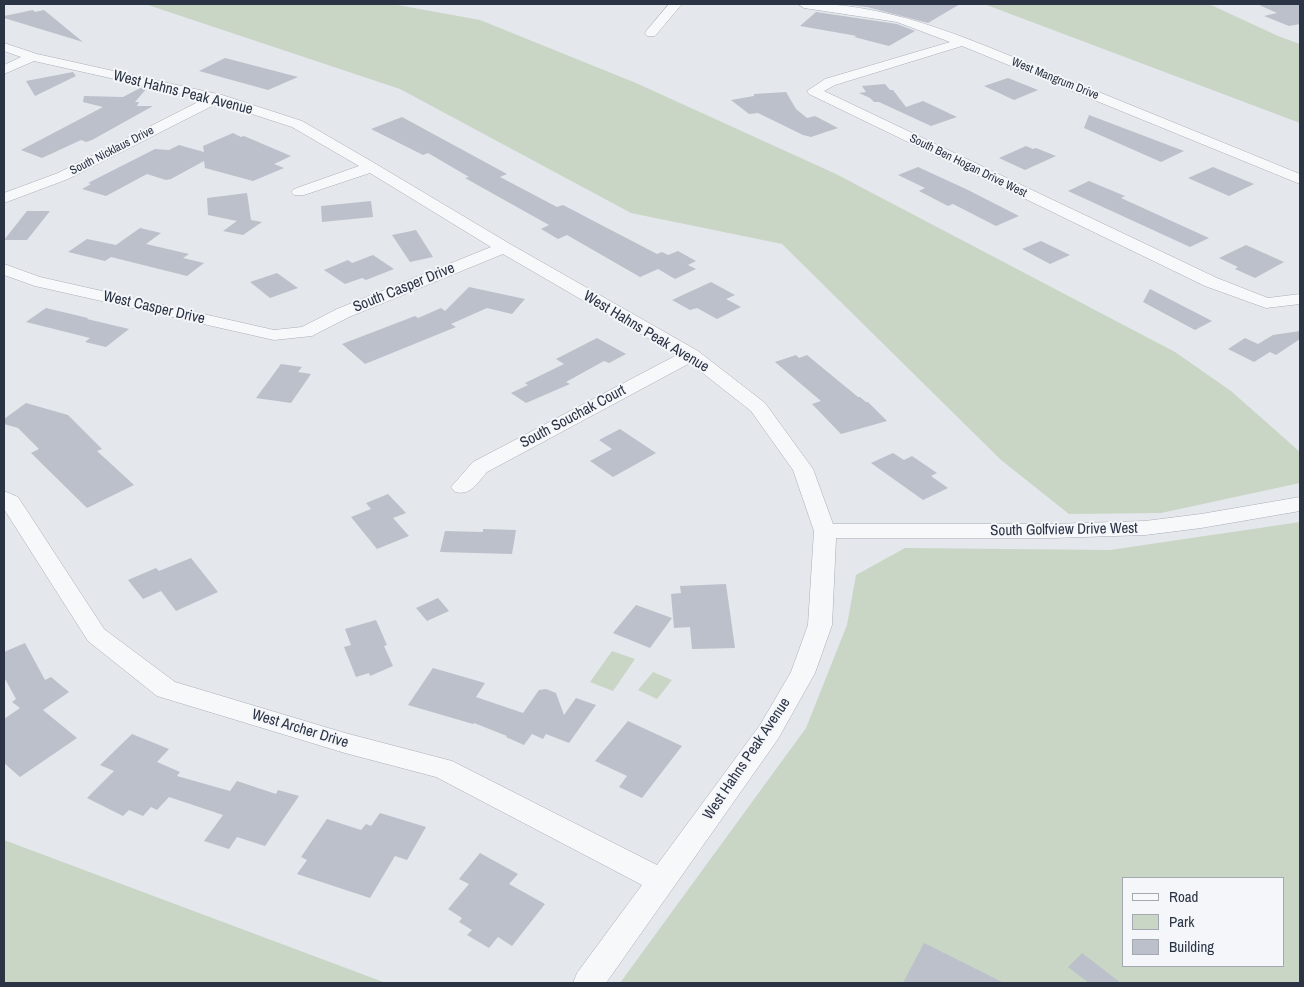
<!DOCTYPE html>
<html>
<head>
<meta charset="utf-8">
<style>
  body { margin:0 }
  #map { position:relative; width:1304px; height:987px; overflow:hidden; background:#e4e7ec; font-family:"Archivo Narrow",sans-serif }
  canvas { display:block }
  .frame { position:absolute; inset:0; border:5px solid #2b3445; pointer-events:none }
  .legend { position:absolute; left:1122px; top:877px; width:162px; height:90px; box-sizing:border-box; background:#f4f6f9; border:1px solid #a4a8b1; margin:0; padding:6px 9px; list-style:none; font-size:15px; color:#2b3445 }
  .legend li { display:flex; align-items:center; gap:10px; height:25px }
  .legend b { width:25px; border:1px solid #a4a8b1 }
</style>
</head>
<body>
<div id="map">
<canvas width="1304" height="987"></canvas>
<div class="frame"></div>
<ul class="legend">
<li><b style="height:6px;background:#f7f8fa"></b>Road</li>
<li><b style="height:14px;background:#c9d6c5"></b>Park</li>
<li><b style="height:14px;background:#bbc0ca"></b>Building</li>
</ul>
</div>
<script>
const ctx = document.querySelector('canvas').getContext('2d');
ctx.lineJoin = 'round';
function fillPath(path, color) { ctx.fillStyle = color; ctx.fill(path, 'evenodd'); }
function stroke(path, color, width, dash) { ctx.strokeStyle = color; ctx.lineWidth = width; ctx.lineCap = dash ? 'butt' : 'round'; ctx.setLineDash(dash || []); ctx.stroke(path); }
function drawText(font, color, halo, rows, align = 'center') {
  ctx.font = font + ' "Archivo Narrow",sans-serif'; ctx.lineWidth = 4; ctx.setLineDash([]); ctx.textBaseline = 'middle'; ctx.strokeStyle = halo; ctx.fillStyle = color; for (const [text, x, y, turn = 0] of rows) {
    ctx.save(); ctx.translate(x, y); ctx.rotate((+turn || 0) * Math.PI / 180); ctx.textAlign = isNaN(turn) ? turn : align; if (halo) ctx.strokeText(text, 0, 0); ctx.fillText(text, 0, 0); ctx.restore();
  }
}
fillPath(new Path2D(`
  M145,4H392L480,20L636,83L836,174L1175,352L1231,391L1300,452V483L1161,513L1069,514L1001,460L782,244L631,213L400,89Z
  M984,4H1209L1278,36L1300,44V123Z
  M1300,522V983H620L806,728L847,625L856,575L905,548L1110,550ZM1123,878H1283V966H1123Z
  M612,651L635,659L613,691L590,682Z
  M653,672L672,680L657,699L638,690Z
  M4,840L386,983H4Z`), '#c9d6c5');
fillPath(new Path2D(`
  M840,4H960L928,23L867,7Z
  M1257,4H1300V24L1289,26L1264,16L1277,13Z
  M33,10L35,12L44,10L83,42L4,18V16Z
  M816,12L897,24L915,31L889,46L854,37L857,36L800,26Z
  M225,58L298,77L268,90L199,71Z
  M73,72L76,76L35,96L26,81Z
  M1008,78L1038,90L1014,100L984,86Z
  M885,84L890,90H893L906,107L923,101L957,117L931,126L879,102H874L870,98L859,93L866,92L862,86Z
  M142,87L147,88L135,102H139L137,106H153L92,140L86,142L81,140L42,158L21,150L103,107L83,102L84,96L123,97Z
  M786,92L796,109L807,118L815,116L838,128L811,137L803,135L758,113L749,114L731,100L754,96V94Z
  M1089,115L1184,151L1161,162L1084,128Z
  M402,117L507,174L500,177L557,207L563,205L657,254L662,252L668,255L678,251L696,261L688,265L696,269L675,279L658,269L640,277L567,235L558,239L541,229L549,225L465,178L469,177L428,153L423,155L371,129Z
  M233,133L241,137L244,136L291,156L274,164L284,168L253,181L205,168L204,161L171,179L166,180L147,174L106,196L82,189L91,184L88,183L155,149L169,150L179,145L204,152L203,146Z
  M1026,146L1033,149L1036,148L1056,156L1025,170L999,158Z
  M918,167L968,190L1019,216L996,226L953,204L948,206L919,191L925,188L898,175Z
  M1213,167L1254,184L1229,196L1188,178Z
  M1089,181L1125,196L1121,198L1209,238L1190,247L1068,191Z
  M247,193L251,220L262,222L243,235L223,231L237,221L208,215L207,198Z
  M371,201L373,217L322,222L321,206Z
  M27,211H50L27,240H4Z
  M140,228L161,233L146,244L189,254L183,258L204,263L187,276L111,257L105,261L68,252L87,239L116,245Z
  M416,230L433,257L410,262L392,235Z
  M1041,241L1070,255L1050,264L1022,249Z
  M1246,245L1284,262L1255,278L1235,269L1238,267L1219,258Z
  M373,255L394,269L366,280L362,278L345,284L324,270L348,260L352,263Z
  M277,273L298,288L270,298L250,282Z
  M711,282L735,295L726,299L741,307L717,319L697,308L690,310L672,300Z
  M469,287L525,299L512,314L487,308L451,324L456,327L365,364L342,344L415,316L418,318L441,308L445,311Z
  M1150,289L1212,321L1195,330L1143,302Z
  M46,308L88,318L87,319L129,329L106,347L85,342L90,338L26,322Z
  M1300,331V339L1276,355L1270,352L1254,362L1228,349L1245,338L1258,344L1273,335Z
  M597,338L626,354L609,363L604,361L566,382L570,384L526,403L511,393L528,385L525,383L564,364L556,359Z
  M796,355L799,358L807,355L858,397H860L866,402H868L887,421L841,434L812,404L821,401L775,362Z
  M281,364L302,367L298,372L311,374L291,403L256,398Z
  M26,403L68,415L102,449L97,451L134,485L87,508L31,453L39,449L18,428L4,424V419Z
  M620,429L656,453L613,477L590,461L612,449L599,440Z
  M893,453L904,460L912,456L937,473L931,476L948,488L923,500L871,463Z
  M388,494L406,513L393,518L409,536L377,549L351,517L371,509L366,503Z
  M483,529L516,530L512,554L440,552L445,531L483,532Z
  M191,558L218,592L176,611L161,591L143,599L128,580L156,568L159,571Z
  M726,584L735,648L692,649L690,627L674,628L671,594L681,593L680,586Z
  M438,598L449,611L427,621L416,608Z
  M636,605L672,618L650,648L613,633Z
  M376,620L387,645L384,646L393,666L370,676L369,673L356,677L344,647L351,645L345,629Z
  M25,643L45,680L51,677L69,692L43,710L77,738L20,777L4,763V719L20,708L12,702L16,699L4,677V652Z
  M433,668L485,683L476,697L523,713L539,690L546,689L556,693L564,715L576,698L596,705L569,743L546,734L543,739L532,734L524,745L506,737L507,736L474,723L473,724L408,705Z
  M628,721L682,746L642,798L619,787L627,776L595,761Z
  M132,734L169,749L157,762L180,772L177,776L230,791L237,781L276,794L278,790L299,796L265,846L237,837L229,849L204,841L223,815L169,797L157,810L151,807L143,816L129,810L123,816L87,798L114,771L100,765Z
  M380,813L426,827L407,860L395,856L370,898L297,874L307,860L301,857L327,819L361,830L366,824L371,826Z
  M480,853L518,874L509,884L545,904L512,946L498,937L489,948L467,935L472,930L459,922L462,918L448,909L469,884L459,879Z
  M924,943L1004,983H903Z
  M1082,953L1121,983H1089L1068,967Z`), '#bbc0ca');
const minor = new Path2D(`
  M669,4H682L655,36H647L645,33L647,30Z
  M798,4C890,0 979,44 1062,77C1141,109 1221,142 1300,174V184L1295,182L962,46L835,85L824,91L1217,278L1268,298L1300,294V304L1266,308L1205,286L809,94L807,91L825,79L950,42L897,22L804,8Z
  M4,43L37,54L222,95L302,121L376,164L510,244L698,351L765,403L813,469L833,524H1052L1145,521L1201,514L1300,497V511L1201,528L1145,535L1052,538H836L832,625L815,673L778,739L606,983H573L577,973L642,885L436,777L345,753L157,696L88,641L4,509V491L18,497L104,629L175,682L345,733L452,761L657,865L760,725L791,672L808,625L814,531L793,470L751,411L690,363L487,472C477,483 471,496 455,492L451,487L473,462L677,355L503,254L349,317L312,336L274,340L35,286L4,275V264L40,277L274,330L302,327L337,309L491,247L370,173L304,195H294L291,192L294,189L359,166L292,127L218,103L68,179L4,203V193L58,173L204,99L34,61L4,74V65L21,57L4,51Z`);
stroke(minor, '#a9aeb7', 1);
fillPath(minor, '#f7f8fa');
drawText('12px', '#2b3445', '#f4f6f9', [
  ["West Mangrum Drive",1055,79,22],
  ["South Nicklaus Drive",112,151,-27],
  ["South Ben Hogan Drive West",968,166,26]
]);
drawText('15px', '#2b3445', '#f4f6f9', [
  ["West Hahns Peak Avenue",183,93,14],
  ["South Casper Drive",404,288,-22],
  ["West Casper Drive",154,308,13],
  ["West Hahns Peak Avenue",646,332,31],
  ["South Souchak Court",573,417,-28],
  ["South Golfview Drive West",1064,530,-1],
  ["West Archer Drive",300,729,17],
  ["West Hahns Peak Avenue",747,759,-56]
]);
</script>
</body>
</html>
